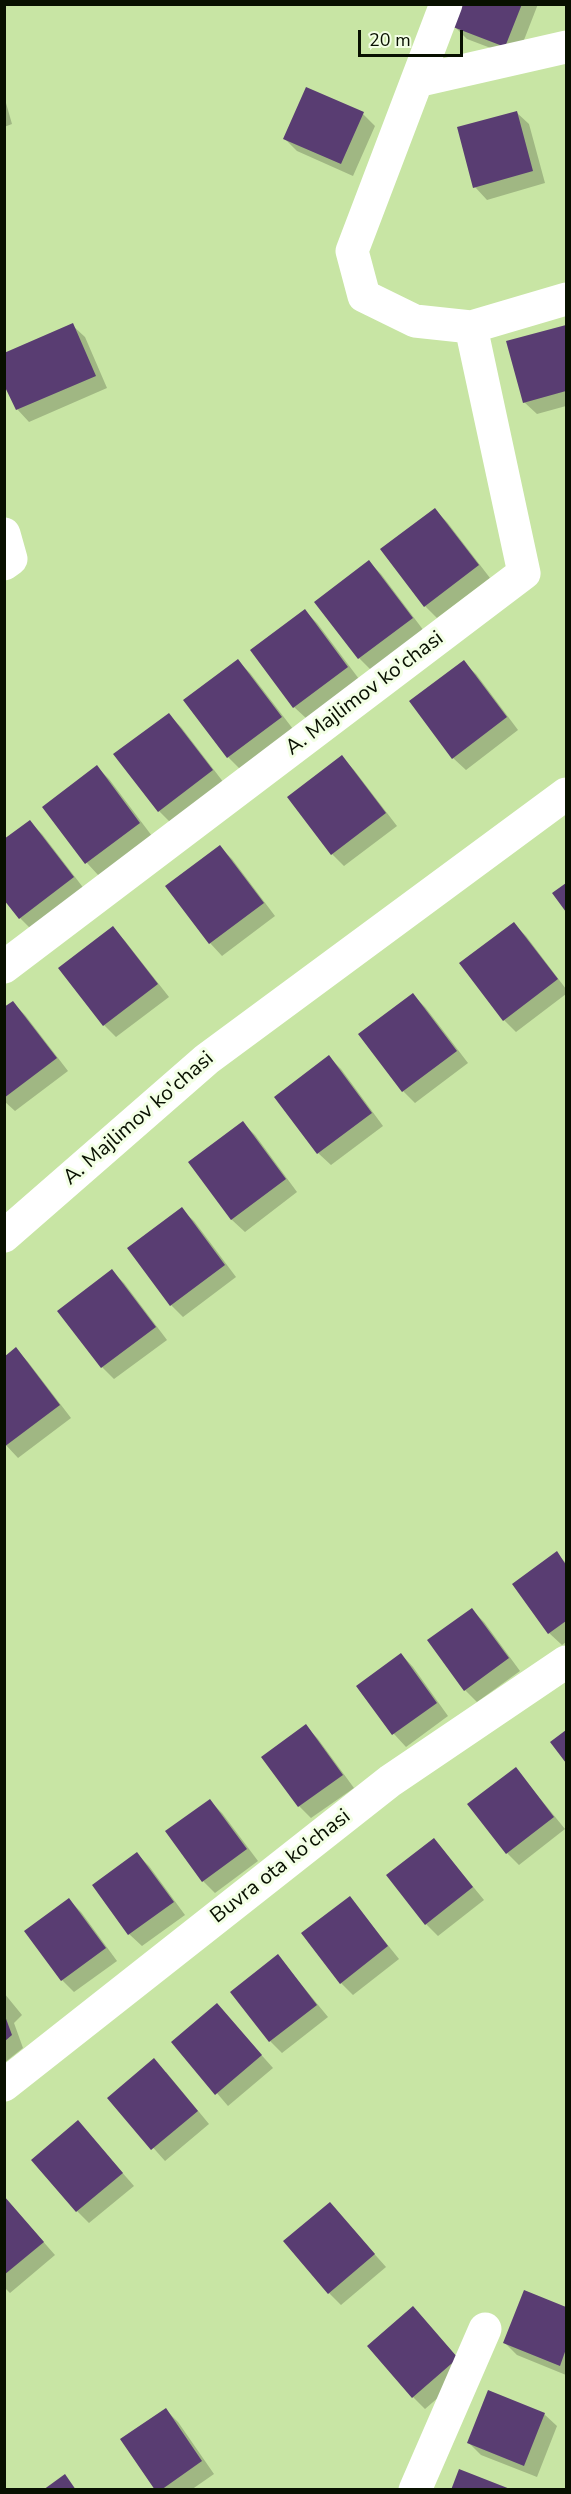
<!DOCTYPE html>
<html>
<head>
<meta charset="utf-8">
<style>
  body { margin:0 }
  #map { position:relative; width:571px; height:2494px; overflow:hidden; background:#c8e5a4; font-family:"Nunito Sans",sans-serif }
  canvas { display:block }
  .frame { position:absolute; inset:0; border:6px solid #081000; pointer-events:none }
  .scale { position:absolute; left:358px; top:30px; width:105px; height:27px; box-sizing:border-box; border:3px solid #081000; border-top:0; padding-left:8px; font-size:18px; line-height:21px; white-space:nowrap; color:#081000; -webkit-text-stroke:4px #f3ffe5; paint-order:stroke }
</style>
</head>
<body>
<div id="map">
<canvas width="571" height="2494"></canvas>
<div class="frame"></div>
<div class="scale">20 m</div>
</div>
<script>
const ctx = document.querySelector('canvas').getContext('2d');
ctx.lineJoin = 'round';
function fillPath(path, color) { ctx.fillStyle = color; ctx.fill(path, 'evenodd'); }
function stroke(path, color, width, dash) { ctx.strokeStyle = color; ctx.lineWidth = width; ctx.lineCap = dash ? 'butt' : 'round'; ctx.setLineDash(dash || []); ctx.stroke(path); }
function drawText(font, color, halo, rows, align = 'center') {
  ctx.font = font + ' "Nunito Sans",sans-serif'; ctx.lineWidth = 6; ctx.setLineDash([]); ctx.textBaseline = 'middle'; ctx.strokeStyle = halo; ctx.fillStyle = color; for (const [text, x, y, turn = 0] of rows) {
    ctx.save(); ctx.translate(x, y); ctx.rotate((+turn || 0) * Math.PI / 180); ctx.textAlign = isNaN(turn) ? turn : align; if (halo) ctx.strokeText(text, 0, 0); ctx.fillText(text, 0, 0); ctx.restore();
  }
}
fillPath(new Path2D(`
  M463,4H538L517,58L467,39L455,27Z
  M4,96L12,124L4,127Z
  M516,112L529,124L545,183L487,200L475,187Z
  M363,114L375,126L353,176L297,151L285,139Z
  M72,325L85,337L107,388L29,422L17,409Z
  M566,327V406L537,414L524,402L508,342Z
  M435,510L447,522L490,578L437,618L425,606Z
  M369,562L381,574L424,631L371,670L359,658Z
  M305,611L317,623L359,679L307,719L294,707Z
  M238,661L250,673L293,729L240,769L228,757Z
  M463,662L476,674L518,730L466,770L453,758Z
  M169,715L181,727L224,783L171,823L159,811Z
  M342,757L354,770L397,826L344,866L332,854Z
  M97,767L109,779L152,836L99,876L87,863L44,807Z
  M30,822L42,834L85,890L32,930L20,918Z
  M220,847L232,859L275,916L222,956L210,943L167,887Z
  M514,924L526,936L566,989V994L516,1032L504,1020Z
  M113,928L125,941L169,997L116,1037L104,1025Z
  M413,995L425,1007L468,1063L415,1103L403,1091Z
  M13,1003L25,1015L68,1071L15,1111L4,1101V1009Z
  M329,1057L341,1069L383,1126L331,1165L318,1153L276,1097Z
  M243,1123L255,1135L297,1192L245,1232L232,1220L190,1163Z
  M181,1209L194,1221L236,1277L183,1317L171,1305L129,1249Z
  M112,1271L124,1283L167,1340L114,1379L102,1367L59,1311Z
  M16,1349L28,1362L71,1418L18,1458L4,1443Z
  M556,1553L566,1563V1642L562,1645L549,1633L514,1584Z
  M472,1610L484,1622L520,1671L477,1702L465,1690Z
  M401,1654L413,1667L448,1716L406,1747L394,1734L358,1686Z
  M306,1726L318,1739L354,1788L311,1818L299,1806L264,1757Z
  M516,1769L565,1829L519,1865L507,1853Z
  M210,1801L222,1813L258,1861L215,1893L203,1881Z
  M434,1839L484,1900L438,1936L426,1924Z
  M137,1854L149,1866L185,1915L142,1946L129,1934Z
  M350,1898L399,1959L353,1995L341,1983Z
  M69,1900L81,1912L117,1961L74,1992L62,1980Z
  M278,1956L328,2017L282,2053L270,2041Z
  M4,1993L22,2015L14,2023L23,2048L4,2063Z
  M217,2005L273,2068L228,2106L173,2042Z
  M166,2072L209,2124L165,2161L109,2098Z
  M78,2122L134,2186L89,2223L77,2211Z
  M4,2197L55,2255L10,2293L4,2287Z
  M330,2204L386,2267L341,2305L329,2293Z
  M525,2292L566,2309V2375L517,2355L505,2343Z
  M413,2308L469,2371L425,2409L413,2397Z
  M166,2410L178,2422L214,2474L191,2490H157Z
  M544,2414L557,2426L537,2477L481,2455L469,2443Z`), '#0003');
fillPath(new Path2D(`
  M462,4H522L505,47L453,27Z
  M306,87L364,112L341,164L283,139Z
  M517,111L533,171L473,188L457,127Z
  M73,323L96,376L16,410L4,385V353Z
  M566,325V391L523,403L506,341Z
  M435,508L479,565L424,607L380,549Z
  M369,560L413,618L358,659L314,602Z
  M305,609L348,667L293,708L250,650Z
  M238,659L282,717L227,758L183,700Z
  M464,660L507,717L452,759L409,701Z
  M169,713L213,770L158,812L113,754Z
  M342,755L386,813L331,855L287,797Z
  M97,765L140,823L85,864L42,807Z
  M30,820L74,877L19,919L4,900V839Z
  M220,845L264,903L209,944L165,886Z
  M566,883V912L552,893Z
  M514,922L558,979L503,1021L459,963Z
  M113,926L158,984L103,1026L58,968Z
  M413,993L457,1051L402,1092L358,1034Z
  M13,1001L57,1058L4,1098V1007Z
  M329,1055L372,1113L317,1154L274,1097Z
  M243,1121L286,1179L231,1220L188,1162Z
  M182,1207L225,1265L170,1306L127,1248Z
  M112,1269L156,1327L101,1368L57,1311Z
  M16,1347L60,1405L4,1447V1357Z
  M557,1551L566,1565V1621L548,1634L512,1584Z
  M472,1608L509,1658L464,1691L427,1640Z
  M401,1653L437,1703L392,1735L356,1686Z
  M306,1724L343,1775L298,1807L261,1757Z
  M566,1730V1763L550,1742Z
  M516,1767L554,1817L506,1854L467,1804Z
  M210,1799L247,1849L202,1882L165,1831Z
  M434,1838L473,1887L425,1925L386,1875Z
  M137,1852L174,1902L128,1935L92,1885Z
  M350,1896L388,1946L340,1984L301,1933Z
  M69,1898L106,1948L61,1981L24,1931Z
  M278,1954L317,2005L269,2042L230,1992Z
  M217,2003L262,2055L215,2095L171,2042Z
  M5,2016L12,2035L5,2041Z
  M154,2058L198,2111L151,2150L107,2098Z
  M78,2120L123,2173L76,2212L31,2160Z
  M4,2196L44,2242L4,2275Z
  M330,2202L375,2254L328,2294L283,2241Z
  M524,2290L566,2307V2349L560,2366L503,2343Z
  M413,2306L458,2358L412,2398L367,2346Z
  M488,2390L545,2413L524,2466L467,2443Z
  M166,2408L202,2461L161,2490H155L120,2439Z
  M459,2469L510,2489V2490H451Z
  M65,2474L76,2490H43Z`), '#593d72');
stroke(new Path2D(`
  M417,81L566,47
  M471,327L566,299
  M4,534L11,559L4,564
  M4,967L524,573L471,327L415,321L364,296L352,251L446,4
  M4,1236L207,1059L566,794
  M415,2490L485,2329`), '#fff', 33);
stroke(new Path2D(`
  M4,2085L390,1781L566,1662`), '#fff', 33);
drawText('21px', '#081000', '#f3ffe5', [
  ["A. Majlimov ko'chasi",365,694,-37],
  ["A. Majlimov ko'chasi",139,1119,-41],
  ["Buvra ota ko'chasi",281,1867,-38]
]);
</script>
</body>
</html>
